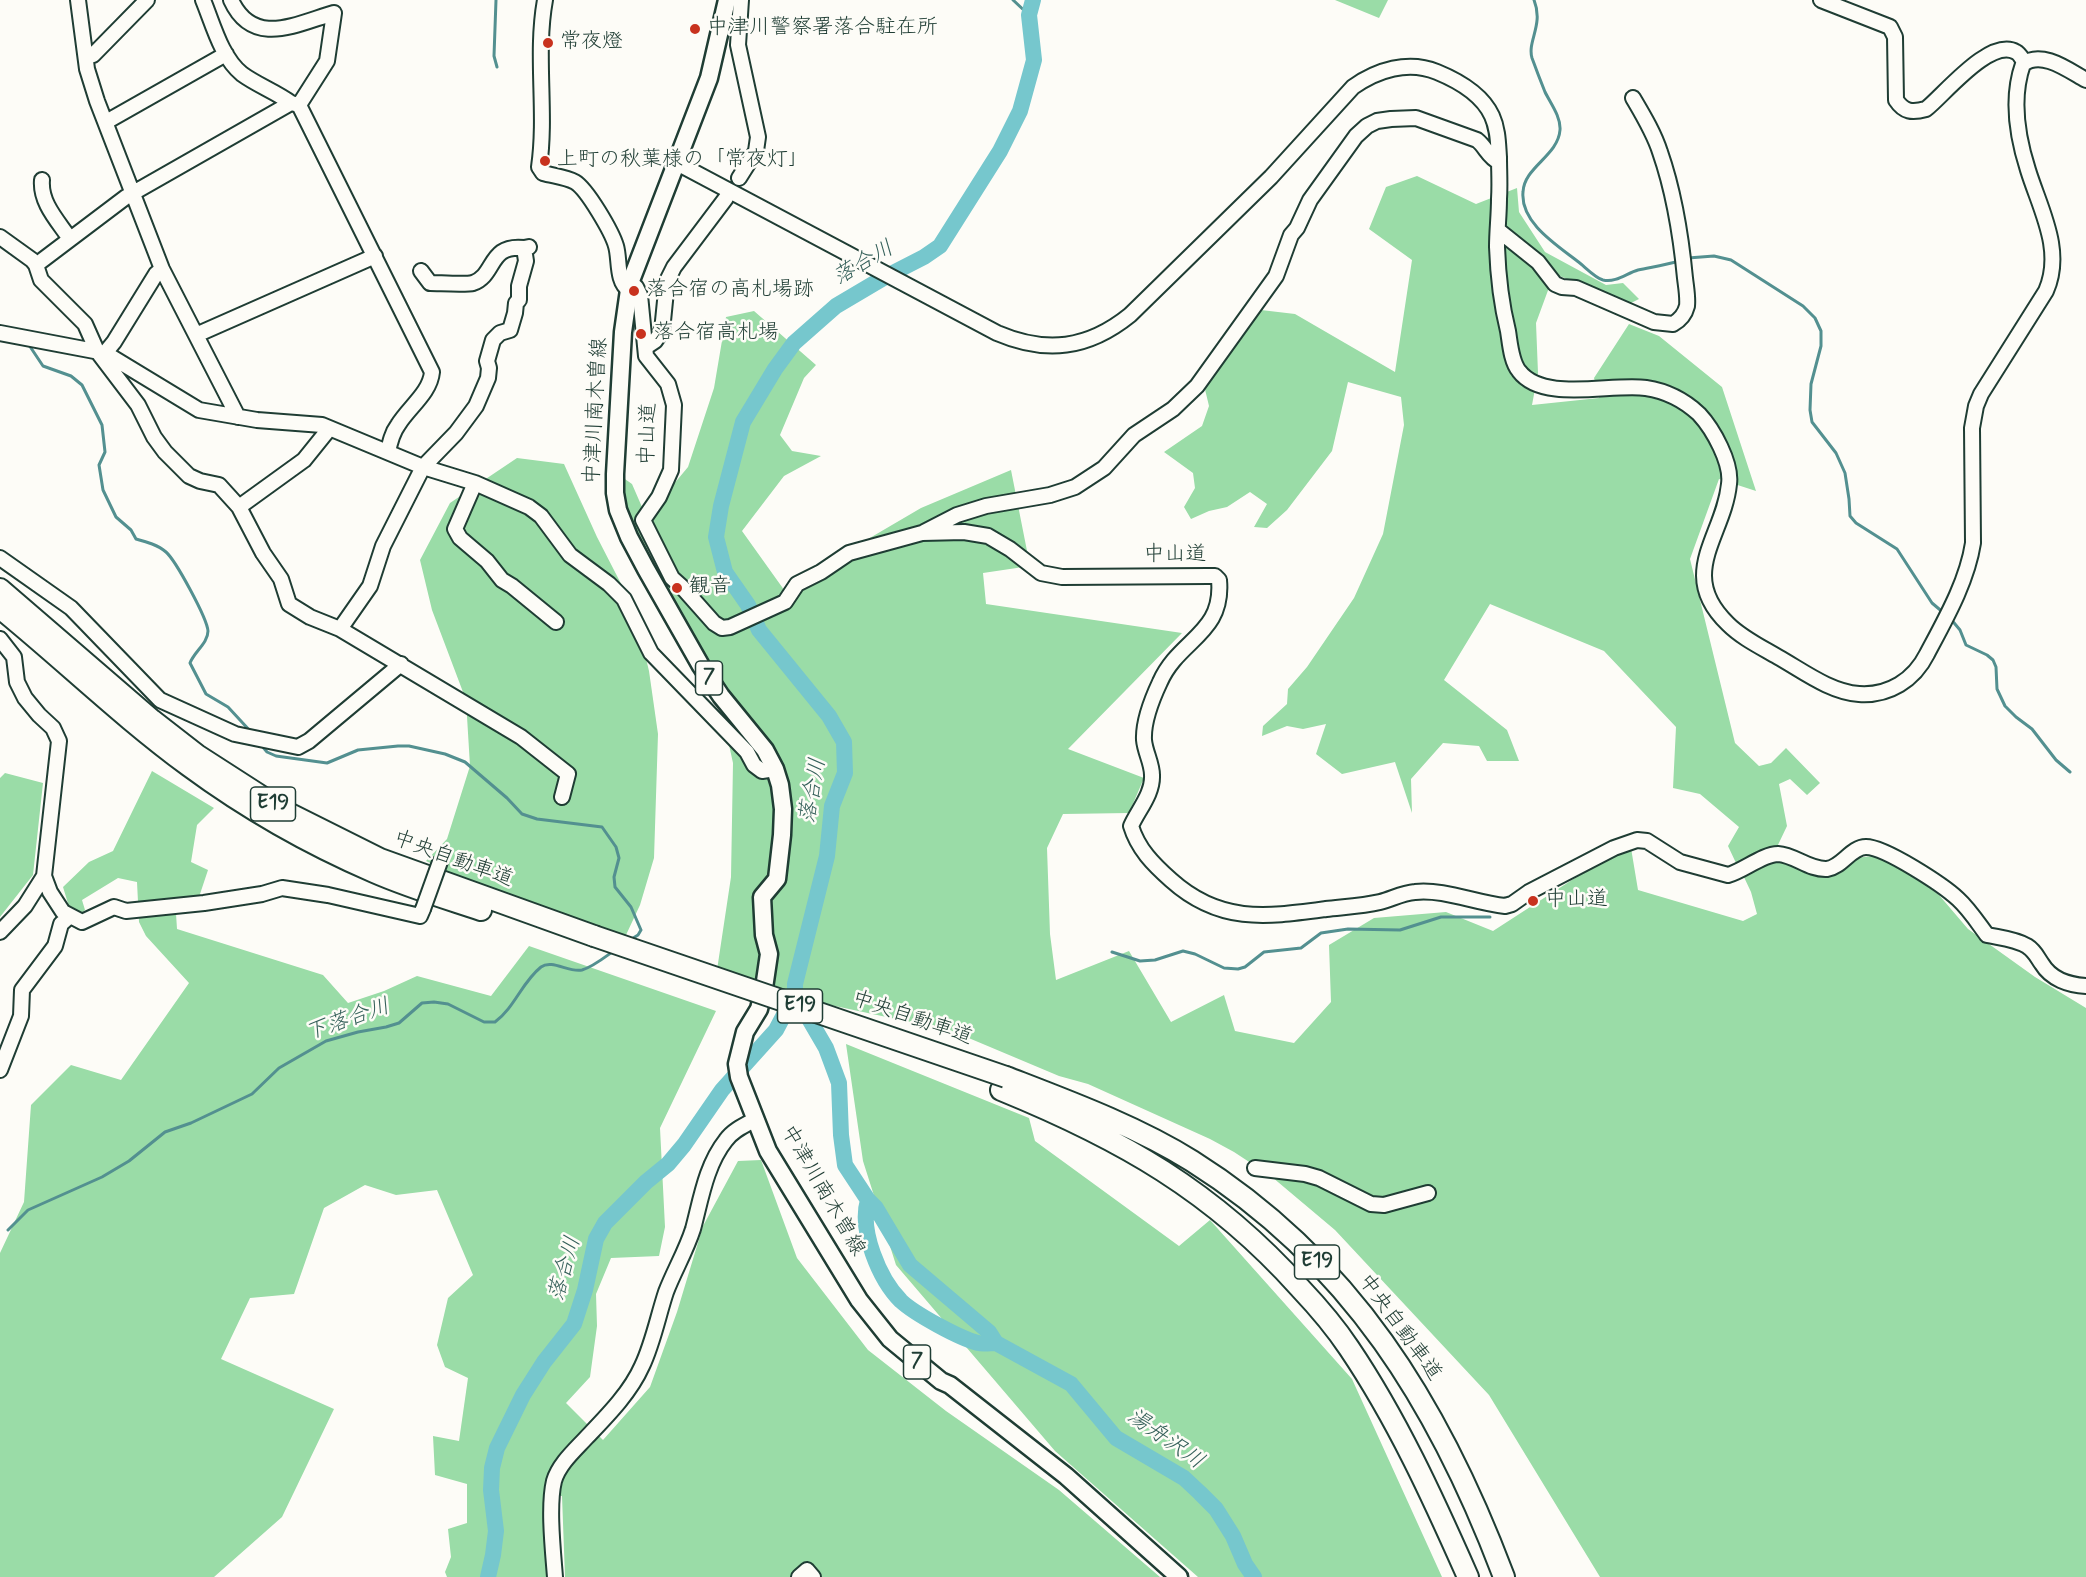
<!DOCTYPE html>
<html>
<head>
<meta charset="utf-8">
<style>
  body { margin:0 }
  canvas { display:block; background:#fdfcf7 }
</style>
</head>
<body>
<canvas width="2086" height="1577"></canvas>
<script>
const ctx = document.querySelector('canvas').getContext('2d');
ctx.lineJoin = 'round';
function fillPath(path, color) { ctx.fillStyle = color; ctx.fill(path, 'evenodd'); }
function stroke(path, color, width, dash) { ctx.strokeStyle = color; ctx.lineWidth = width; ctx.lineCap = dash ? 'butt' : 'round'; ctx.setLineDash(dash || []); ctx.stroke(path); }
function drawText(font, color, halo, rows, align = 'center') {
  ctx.font = font + ' Mynerve,"Klee One",sans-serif'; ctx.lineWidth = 5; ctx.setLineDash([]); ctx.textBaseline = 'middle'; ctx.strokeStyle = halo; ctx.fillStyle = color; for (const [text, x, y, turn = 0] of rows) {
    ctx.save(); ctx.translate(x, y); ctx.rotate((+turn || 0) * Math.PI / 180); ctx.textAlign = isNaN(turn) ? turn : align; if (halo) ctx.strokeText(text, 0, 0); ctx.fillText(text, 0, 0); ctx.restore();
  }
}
fillPath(new Path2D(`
  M1335,0H1388L1379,18Z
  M1417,176L1476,204L1517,188L1519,212L1545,252L1606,285L1623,283L1639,299L1631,303L1554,274L1536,323L1538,373L1532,405L1599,398L1594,378L1629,324L1659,336L1722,387L1756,491L1719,479L1690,559L1735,743L1759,766L1771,763L1786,748L1820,783L1807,795L1790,779L1779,784L1787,826L1777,847L1736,863L1728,846L1739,827L1700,794L1673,788L1676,727L1604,651L1490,604L1444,680L1507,730L1519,761H1487L1479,746L1443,743L1411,779L1412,813L1395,762L1342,774L1316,754L1326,724L1303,729L1287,726L1262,736L1263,726L1287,704L1288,689L1307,667L1354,598L1383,534L1404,425L1401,397L1348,382L1332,451L1287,510L1267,528L1254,527L1267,504L1250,492L1227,507L1209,511L1191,519L1184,507L1195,488L1193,473L1164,452L1202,426L1209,406L1202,377L1261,310L1295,314L1395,372L1412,260L1369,229L1386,187Z
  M754,311L816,365L804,378L780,435L792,451L821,456L784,476L742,531L787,594L851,549L921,508L1011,470L1030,566L983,573L986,604L1182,633L1068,749L1144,778L1129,813L1063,814L1047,848L1050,934L1056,980L1129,951L1171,1022L1224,995L1235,1031L1294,1043L1331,1002L1329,945L1374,918L1446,912L1493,931L1612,854L1631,848L1638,890L1743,921L1757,914L1751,892L1743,875L1774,859L1782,860L1811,873L1827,876L1841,873L1855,858L1873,856L1898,865L1939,895L1968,929L2035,977L2086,1008V1577H1600L1489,1395L1335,1230L1272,1177L1234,1152L1210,1139L1088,1084L1059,1076L952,1031L746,987L717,970L731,877L733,763L712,668L627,512L622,477L632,484L642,507L673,485L688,467L714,388L726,317Z
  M517,458L564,464L597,537L634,609L649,671L658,734L654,858L640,905L626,935L570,921L509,900L426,861L447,839L470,766L466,700L432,610L420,560L450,503Z
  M152,771L214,808L197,825L191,862L208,870L199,897L175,898L177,929L323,975L348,1003L384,991L417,976L491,996L529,946L716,1011L660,1128L665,1227L659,1256L611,1258L596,1294L597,1326L590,1377L566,1403L603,1440L650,1387L677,1312L703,1226L738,1161L761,1160L797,1258L868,1350L946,1411L1059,1490L1160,1577H565L562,1496L543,1497L548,1577H447L445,1572L451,1557L448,1529L467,1523V1484L435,1475L433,1436L459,1441L468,1378L445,1367L437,1345L448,1298L473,1275L437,1190L396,1195L365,1185L324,1208L294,1294L250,1298L221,1359L334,1409L282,1517L214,1577H0V1253L24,1202L31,1105L71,1065L121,1080L189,983L146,936L139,922L137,882L118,878L82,900L85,910L79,915L70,910L63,887L89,862L113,851Z
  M5,773L43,783L33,875L0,917V778Z
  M846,1044L1029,1118L1035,1141L1179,1246L1210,1220L1352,1379L1442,1577H1198L1055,1451L896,1265L863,1161Z`), '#9adca7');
stroke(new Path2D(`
  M496,0L494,56L497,67
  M1013,0L1029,15
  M1534,0C1544,25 1527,41 1532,58C1536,69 1541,82 1545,92C1551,104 1561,117 1560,130C1558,156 1524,167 1523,192C1520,224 1560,247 1581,264C1587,269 1596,278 1603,280C1616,283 1627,273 1638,270C1652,267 1665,265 1679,261
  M1688,258L1714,256L1731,260L1803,306L1815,318L1821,331V346L1811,384L1810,410L1812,422L1836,453L1845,473L1849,499L1850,516L1856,523L1897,549L1932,603L1945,614
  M29,345L43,366L71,376L82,385L102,425L105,452L99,465L103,490L116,517L131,530L136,539C147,542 158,545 166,552C176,561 207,618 208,631C208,643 194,652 190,663L206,694L228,707L252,733
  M1950,618L1960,630L1966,645L1987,655L1993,660L1996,667L1997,689L2005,706L2016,717L2032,729L2056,760L2070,772
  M262,746L267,752L276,756L327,763L358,750L398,746H409L445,754L465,762L507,798L522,814L537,819L602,827L616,847L619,858L614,877L615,887L631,907L641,930L638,935L630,940
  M1510,912L1528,900
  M1112,952L1140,961L1155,960L1183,951L1195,954L1224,968L1238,969L1245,967L1264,952L1301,948L1321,933L1348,929L1400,930L1441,917H1490
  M8,1230L28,1210L102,1177L129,1161L165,1132L191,1123L252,1094L279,1068L326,1041L358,1032L386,1027L399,1023L422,1003L434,1002L448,1004L484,1022H495C515,1007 522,982 541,967C552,959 569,973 582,970C593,967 605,957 615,950`), '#539090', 3);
stroke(new Path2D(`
  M798,1000L826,1048L839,1083L841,1135L845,1165L868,1200L876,1208L910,1265L989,1332L996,1343L1071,1384L1116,1438L1184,1478L1200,1493L1216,1509L1233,1536L1245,1564L1254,1577
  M868,1200C859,1230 879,1279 901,1301C915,1314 959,1338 978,1343C983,1344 991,1343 996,1343
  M488,1577L493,1555L496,1531L491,1490L492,1468L497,1448L523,1395L544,1362L574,1324L585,1290L596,1239L605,1223L646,1182L668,1164L684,1145L722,1090L776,1030L795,994V984L827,856L832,806L845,773L844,742L829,716L759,630L748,605L725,572L716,537L721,506L743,422L775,369L794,343L836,306L885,277L924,257L940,246L1000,151L1020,111L1034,60L1029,15L1033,0`), '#76c7cd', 16);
const minor = new Path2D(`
  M78,0L87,69L97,101L162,269L238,417
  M203,0C213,24 221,57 242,74C257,85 276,92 291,103
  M231,0C253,48 296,24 334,13L327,61L299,105
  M545,0C535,55 547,112 539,167L543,173C554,176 566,177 575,182C587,189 612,232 616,246C620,259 616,282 629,290
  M1821,0L1890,27L1895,37L1896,100C1904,112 1912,113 1926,109C1944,95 1990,37 2016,52C2020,54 2022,59 2025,63
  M86,57L93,55L147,0
  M299,105L432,372C430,393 409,407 398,425C392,433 390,442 388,452
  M106,122L226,54
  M677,163L997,333C1046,354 1088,349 1130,315L1271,177L1353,87C1377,70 1408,60 1437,72C1459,81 1482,94 1492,116C1498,129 1498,143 1499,157C1499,171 1500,185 1499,199C1499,215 1497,231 1497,247C1498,275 1501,303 1508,331C1510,343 1511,361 1519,371C1543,403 1611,383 1646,388C1666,391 1684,400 1699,414C1713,429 1732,463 1729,484C1724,536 1676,574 1728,624C1742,638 1761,647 1778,657C1803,671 1830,692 1859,694C1889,696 1914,680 1927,654C1945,620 1967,582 1973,543L1972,428L1976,406L1981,394L2046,291C2064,250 2040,209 2028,170C2017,136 2011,98 2023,64C2042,50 2068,70 2086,80
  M739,178L756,151L758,137L738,45L741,0
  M42,180C40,203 58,221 70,239
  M1498,230L1538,262L1555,284L1562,287L1576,288L1654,322L1673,324C1680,320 1685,314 1687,306C1688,297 1686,287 1685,278C1681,236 1674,192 1660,152C1654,133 1643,115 1633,98
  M0,237L32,260L36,265L41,280L85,324L97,351L138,405L154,437L165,452L189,476L200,481L219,485L239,507L263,553L281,579L289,604L310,617L340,629L521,737L568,774L562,797
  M36,265L126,197L291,103L299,105
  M421,271L430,283C439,283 466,285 473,283C496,275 488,244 524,248
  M630,283L636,287L640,295L646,356L668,384L674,405L671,470L659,497L643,520L672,578L682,587L714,623L722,628L730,627L785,602L797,584L821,572L849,553L922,533L964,532L988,536L1010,549L1041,573L1062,577L1208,576H1215L1219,580C1224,634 1179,639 1160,682C1152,699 1143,721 1144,740C1145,752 1152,763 1152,775C1153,794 1138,810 1131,826C1138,849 1153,864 1171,880C1220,924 1266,917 1326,909C1343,907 1363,906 1380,902C1392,899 1402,893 1415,892C1445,889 1475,903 1505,906L1512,904L1529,892L1614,848L1637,840L1647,841L1680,862L1728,875C1743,871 1763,854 1778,854C1795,855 1809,870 1827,869C1842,867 1851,847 1866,847C1885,847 1943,885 1958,899C1969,909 1978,923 1987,935C2001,938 2015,939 2027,946C2035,951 2037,957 2042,964C2051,979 2069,985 2086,986
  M0,333L105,353L199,410L257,420L322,425L423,467L475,483L529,507L541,516L570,555L609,584L624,599L651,653L747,752L754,765L762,771L775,769
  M196,335L375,256
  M646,347L655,341L662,331L667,281L674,267L726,198
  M105,353L114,342L156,274L162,269
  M475,483L455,529L460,538L487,561L502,580L512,586L556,622
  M239,507L304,460L329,429
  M924,532L957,515L986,506L1050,495L1075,487L1104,468L1134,435L1173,409L1197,386L1276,276L1291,235L1297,228L1310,200L1356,136L1367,126L1377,121L1391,119L1416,118L1477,140C1486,147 1488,157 1499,162
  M0,558L71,608L160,700L235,734L298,747L309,741L401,664
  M340,629L370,586L383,546L423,467L456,433L476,406L488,378L489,368L487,361L493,340L500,333L510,330L515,313L516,303L519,300V286L526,261L524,248L529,247
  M0,639L14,657L17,682L25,698L39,715L53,728L59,741L44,876L50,892L63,912L82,922L114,907L126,911L204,903L262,894L282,888L328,895L420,916L423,909
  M0,932L25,906L44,876
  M0,1070L21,1016L22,990L55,946L61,924L70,916
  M1255,1168L1305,1174L1319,1178L1371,1204L1384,1205L1428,1193
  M555,1577C553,1551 548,1506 554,1481C559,1464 575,1450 586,1438C607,1416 630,1393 642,1366C653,1343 658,1316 666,1292C674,1271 686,1251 693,1229C701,1199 706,1165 726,1140C733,1130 745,1125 756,1119
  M799,1577L807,1570L813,1577`);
const major = new Path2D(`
  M727,0L709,78L630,283L623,332L615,474V493L618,510L629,537L646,569L701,666L721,696L765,750L775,769L780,785L783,809L782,835L777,879L762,897L764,935L769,954L764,988L759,1009L745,1032L737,1064L739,1077L768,1151L859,1300L890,1339L941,1381L950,1385L1066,1476L1179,1577`);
const highway = new Path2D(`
  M0,589L152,720L197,755L284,811L380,859L594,936
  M0,608C64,660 122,717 189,766C246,808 309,844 374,872C408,887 445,898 481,910
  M1006,1077C1068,1101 1136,1126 1192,1161C1351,1261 1439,1405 1504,1577
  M1001,1090C1121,1139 1213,1191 1300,1288C1318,1307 1335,1327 1349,1348C1397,1419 1433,1498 1468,1577`);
stroke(minor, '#1f3d34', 18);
stroke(major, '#1f3d34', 21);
stroke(highway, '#1f3d34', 24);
stroke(minor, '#fdfcf7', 14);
stroke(major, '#fdfcf7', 16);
stroke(highway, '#fdfcf7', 20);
const minorBridge = new Path2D(`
  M423,909L441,859`);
const highwayBridge = new Path2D(`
  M594,936L1006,1077`);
stroke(minorBridge, '#1f3d34', 18, []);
stroke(highwayBridge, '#1f3d34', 24, []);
stroke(minorBridge, '#fdfcf7', 14);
stroke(highwayBridge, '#fdfcf7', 20);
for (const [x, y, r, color] of [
  [695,29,6,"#c8321e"],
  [548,43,6,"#c8321e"],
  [545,161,6,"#c8321e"],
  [634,291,6,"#c8321e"],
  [641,334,6,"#c8321e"],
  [677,588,6,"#c8321e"],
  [1533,901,6,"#c8321e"]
]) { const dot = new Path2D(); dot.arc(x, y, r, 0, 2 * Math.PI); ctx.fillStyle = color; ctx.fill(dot); stroke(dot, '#fdfcf7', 2); }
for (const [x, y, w] of [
  [709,678,27],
  [273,804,45],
  [800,1006,45],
  [1317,1262,45],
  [917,1362,27]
]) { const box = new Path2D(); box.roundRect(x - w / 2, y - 17, w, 34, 4.5); ctx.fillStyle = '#fdfcf7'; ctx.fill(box); stroke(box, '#1f3d34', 1.5); }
drawText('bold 20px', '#1f3d34', null, [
  ["7",709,678],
  ["E19",273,804],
  ["E19",800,1006],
  ["E19",1317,1262],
  ["7",917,1362]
]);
drawText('21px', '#1f3d34', '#fdfcf7', [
  ["中津川警察署落合駐在所",707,29],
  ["常夜燈",560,43],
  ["上町の秋葉様の「常夜灯」",557,161],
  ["落合宿の高札場跡",646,291],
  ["落合宿高札場",653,334],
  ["観音",689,588],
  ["中山道",1545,901]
], 'left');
drawText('21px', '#1f3d34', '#fdfcf7', [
  ["中津川南木曽線",597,411,-87],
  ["中山道",649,434,-88],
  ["中山道",1175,556],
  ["中央自動車道",453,860,20],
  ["中央自動車道",912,1019,19],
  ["中津川南木曽線",822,1191,60],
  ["中央自動車道",1399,1328,54]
]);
drawText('italic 22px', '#35605a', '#fdfcf7', [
  ["落合川",864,264,-30],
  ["落合川",814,791,-80],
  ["下落合川",348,1021,-19],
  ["落合川",566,1269,-74],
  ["湯舟沢川",1165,1440,35]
]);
</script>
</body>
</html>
